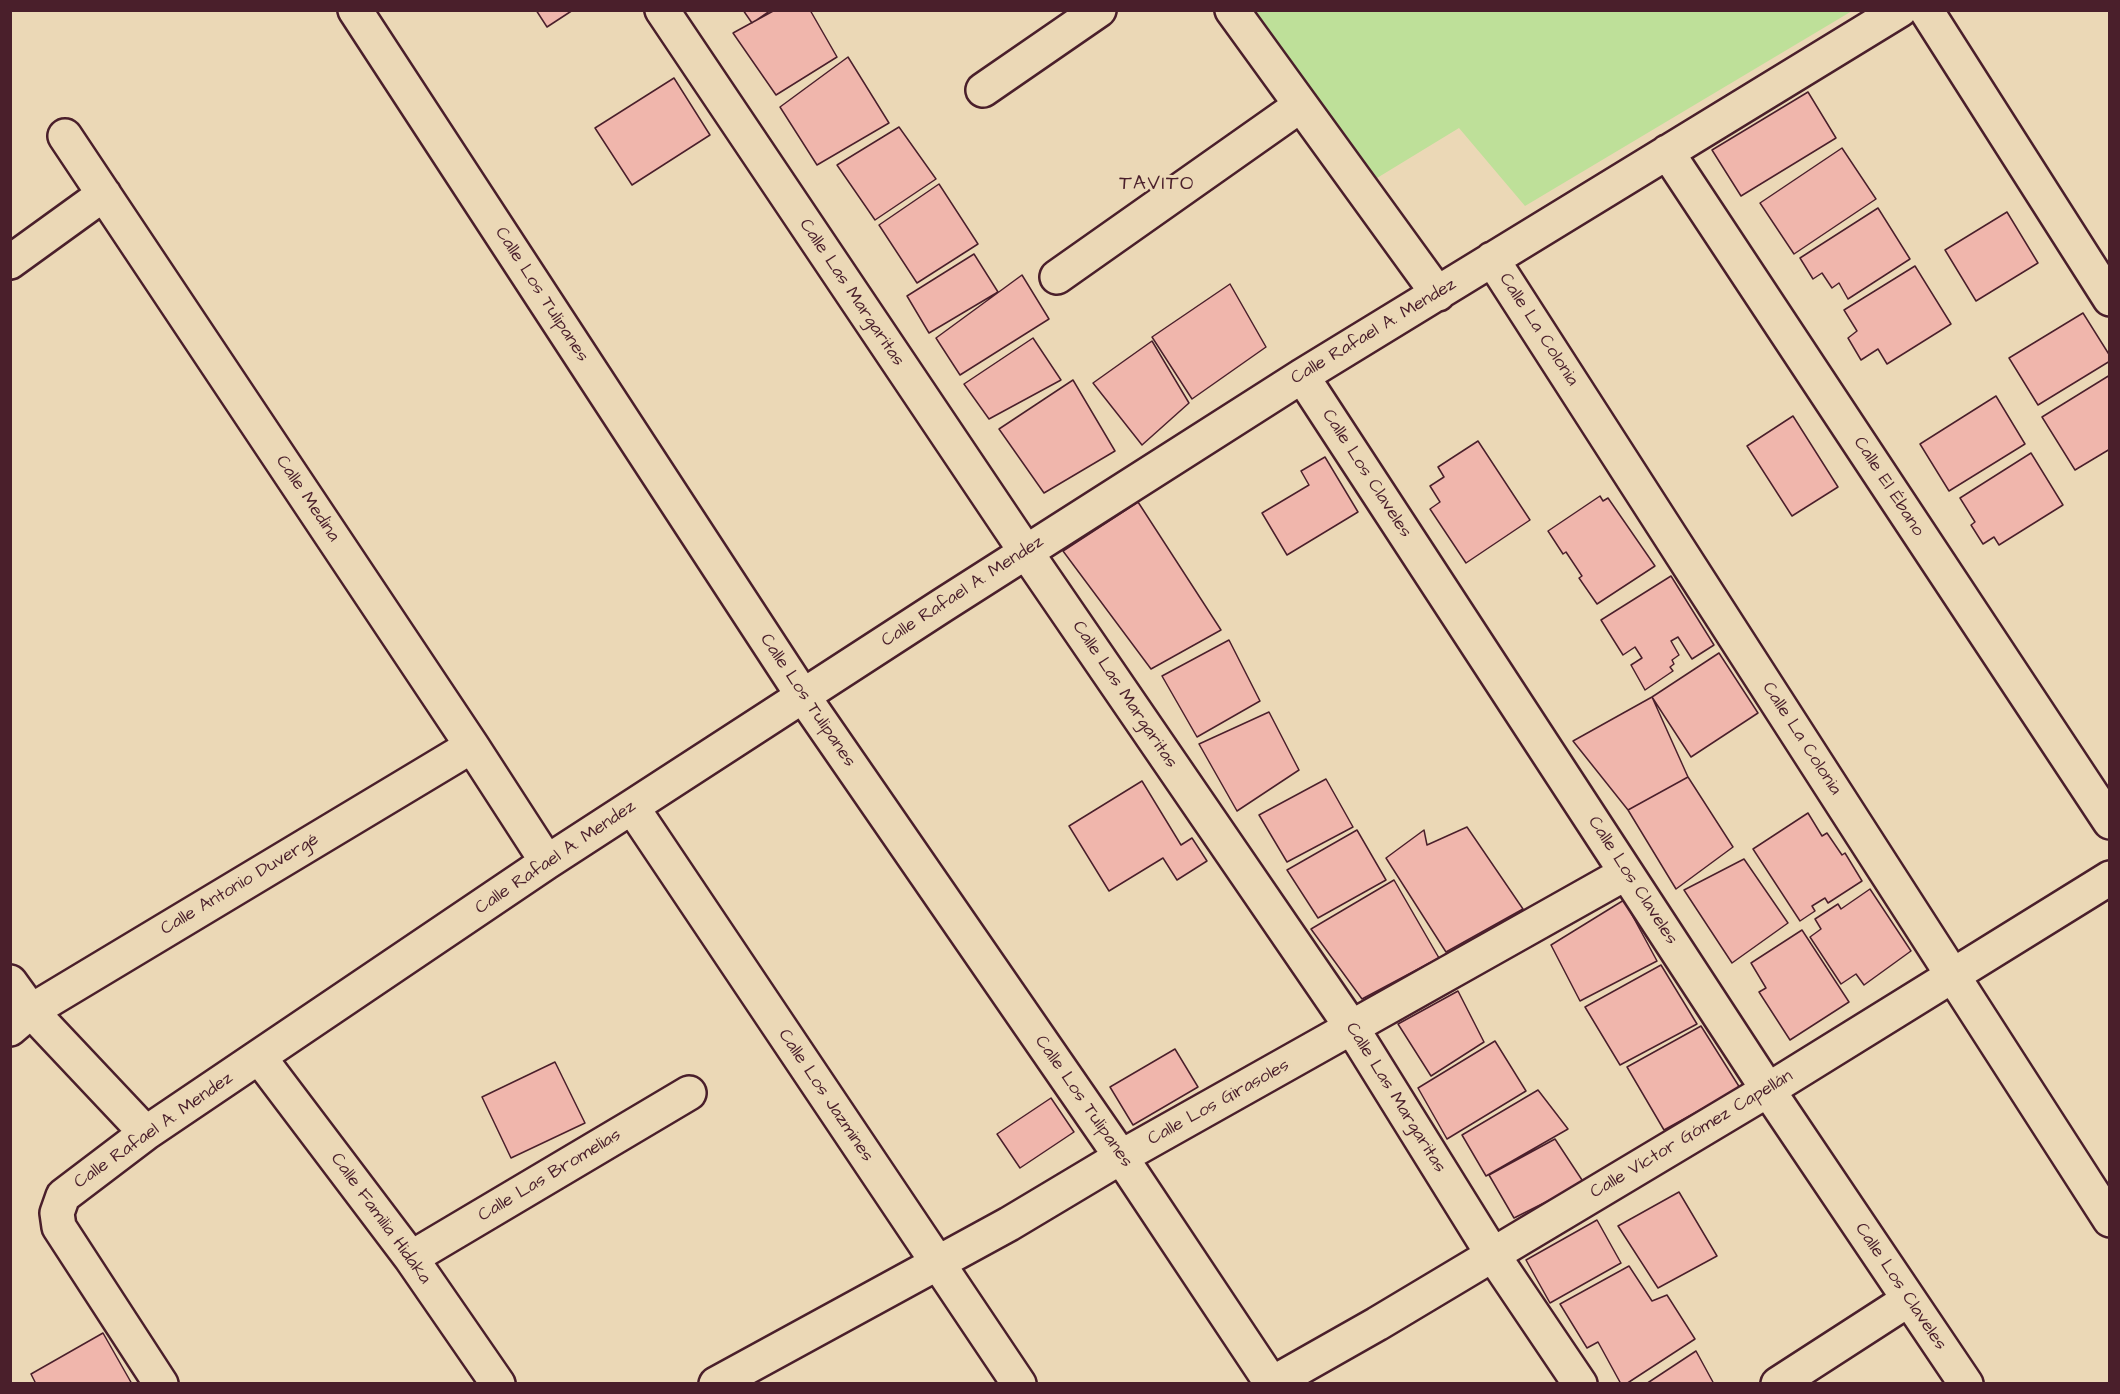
<!DOCTYPE html>
<html>
<head>
<meta charset="utf-8">
<style>
  body { margin:0 }
  #map { position:relative; width:2120px; height:1394px; overflow:hidden; background:#ebd8b6; font-family:"Architects Daughter",sans-serif }
  canvas { display:block }
  .frame { position:absolute; inset:0; border:12px solid #4a1f2b; pointer-events:none }
</style>
</head>
<body>
<div id="map">
<canvas width="2120" height="1394"></canvas>
<div class="frame"></div>
</div>
<script>
const ctx = document.querySelector('canvas').getContext('2d');
ctx.lineJoin = 'round';
function fillPath(path, color) { ctx.fillStyle = color; ctx.fill(path, 'evenodd'); }
function stroke(path, color, width, dash) { ctx.strokeStyle = color; ctx.lineWidth = width; ctx.lineCap = dash ? 'butt' : 'round'; ctx.setLineDash(dash || []); ctx.stroke(path); }
function drawText(font, color, halo, rows, align = 'center') {
  ctx.font = font + ' "Architects Daughter",sans-serif'; ctx.lineWidth = 6; ctx.setLineDash([]); ctx.textBaseline = 'middle'; ctx.strokeStyle = halo; ctx.fillStyle = color; for (const [text, x, y, turn = 0] of rows) {
    ctx.save(); ctx.translate(x, y); ctx.rotate((+turn || 0) * Math.PI / 180); ctx.textAlign = isNaN(turn) ? turn : align; if (halo) ctx.strokeText(text, 0, 0); ctx.fillText(text, 0, 0); ctx.restore();
  }
}
fillPath(new Path2D(`
  M1252,11H1852L1525,206L1459,128L1377,178Z`), '#bee099');
const building = new Path2D(`
  M536,10H573L547,27Z
  M743,10H771L752,23Z
  M775,10H810L837,57L776,95L733,33Z
  M848,57L889,123L817,165L780,107Z
  M674,78L710,135L632,185L595,128Z
  M1808,92L1836,138L1741,196L1712,150Z
  M899,127L936,179L875,220L837,165Z
  M1842,148L1876,199L1794,254L1760,203Z
  M939,184L978,244L917,283L879,225Z
  M1878,208L1910,259L1848,299L1839,283L1832,288L1822,273L1813,279L1800,258Z
  M2007,212L2038,263L1976,301L1945,250Z
  M974,254L998,292L929,333L907,296Z
  M1915,266L1951,324L1887,364L1878,349L1861,360L1848,338L1857,331L1844,310Z
  M1022,275L1049,319L960,375L936,338Z
  M1230,284L1266,347L1192,399L1152,337Z
  M2083,313L2110,356V361L2038,405L2009,358Z
  M1033,338L1061,380L989,419L964,384Z
  M1152,341L1189,403L1142,445L1093,383Z
  M2110,375V449L2075,470L2042,417Z
  M1073,380L1115,451L1044,493L999,429Z
  M1996,396L2025,444L1949,491L1920,444Z
  M1793,416L1838,487L1792,516L1747,446Z
  M1478,441L1530,520L1466,563L1430,509L1440,502L1430,486L1444,477L1438,467Z
  M2031,453L2063,505L1999,545L1994,537L1983,544L1971,525L1975,522L1960,498Z
  M1325,457L1358,512L1287,555L1262,513L1309,485L1301,471Z
  M1600,496L1603,501L1608,498L1655,566L1597,604L1579,578L1582,576L1566,552L1563,554L1548,531Z
  M1138,502L1221,630L1151,669L1063,551Z
  M1671,576L1714,645L1692,659L1678,637L1671,641L1679,655L1672,660L1674,664L1670,667L1673,671L1645,690L1631,665L1642,658L1635,647L1623,655L1601,620Z
  M1229,640L1260,701L1197,737L1162,676Z
  M1719,653L1758,713L1691,757L1652,697Z
  M1652,697L1688,777L1628,810L1573,741Z
  M1269,712L1299,770L1237,811L1199,744Z
  M1688,777L1733,847L1676,889L1628,810Z
  M1326,779L1353,827L1287,862L1259,815Z
  M1142,781L1181,845L1192,838L1207,861L1177,880L1163,858L1109,891L1069,826Z
  M1808,813L1822,836L1827,833L1842,855L1845,853L1862,881L1828,903L1825,898L1812,906L1815,911L1800,921L1753,849Z
  M1467,827L1523,909L1446,952L1386,858L1424,830L1427,845Z
  M1357,830L1386,880L1318,918L1287,870Z
  M1744,859L1788,923L1732,963L1684,890Z
  M1394,880L1439,958L1362,999L1311,929Z
  M1870,889L1911,951L1864,985L1856,974L1841,984L1810,937L1821,929L1815,919L1838,904L1841,909Z
  M1624,900L1657,961L1580,1001L1551,945Z
  M1802,930L1849,1002L1790,1040L1759,992L1766,988L1751,963Z
  M1661,965L1697,1024L1620,1065L1585,1007Z
  M1458,991L1484,1042L1431,1076L1398,1024Z
  M1701,1026L1740,1088L1664,1130L1627,1067Z
  M1495,1041L1526,1091L1447,1139L1418,1088Z
  M1175,1049L1198,1087L1133,1125L1110,1087Z
  M555,1062L585,1123L511,1158L482,1097Z
  M1538,1090L1568,1129L1486,1176L1462,1135Z
  M1051,1098L1074,1132L1020,1168L997,1134Z
  M1555,1139L1584,1183L1514,1218L1489,1175Z
  M1679,1192L1717,1256L1658,1288L1618,1226Z
  M1597,1220L1621,1263L1550,1303L1526,1260Z
  M1629,1266L1652,1301L1667,1295L1695,1339L1626,1384H1621L1598,1342L1587,1348L1560,1304Z
  M103,1333L132,1384H36L31,1374Z
  M1696,1351L1714,1384H1646Z`);
fillPath(building, '#f0b6ac');
stroke(building, '#4a1f2b', 1.5);
const minor = new Path2D(`
  M355,10L803,696L1121,1157L1272,1384
  M662,10L1026,552L1352,1028L1493,1255L1580,1384
  M1232,10L1438,294
  M1926,10L2110,299
  M983,90L1099,10
  M65,136L472,746L547,862
  M1667,152L2110,822
  M1492,259L2110,1220
  M10,262L104,194
  M1057,277L1301,105
  M1302,376L1768,1090L1966,1384
  M632,807L1019,1384
  M10,982L31,1011L146,1133
  M10,1029L31,1011L472,746
  M259,1057L411,1258L498,1384
  M411,1258L689,1093
  M161,1384L59,1227L57,1213L63,1196L146,1133L547,862L943,605L1302,376L1900,10
  M716,1384L1009,1224L1121,1157L1626,873
  M1271,1384L1377,1324L1768,1090L2110,878
  M1778,1384L1908,1300`);
stroke(minor, '#4a1f2b', 38);
stroke(minor, '#ebd8b6', 33);
drawText('18px', '#4a1f2b', '#ebd8b6', [
  ["Calle Las Margaritas",851,293,56],
  ["Calle Los Tulipanes",541,295,57],
  ["Calle La Colonia",1538,330,57],
  ["Calle Rafael A. Mendez",1374,332,-31],
  ["Calle Los Claveles",1366,474,57],
  ["Calle El Ébano",1888,487,57],
  ["Calle Medina",307,499,56],
  ["Calle Rafael A. Mendez",963,592,-33],
  ["Calle Las Margaritas",1124,695,56],
  ["Calle Los Tulipanes",807,701,56],
  ["Calle La Colonia",1801,739,57],
  ["Calle Rafael A. Mendez",556,858,-34],
  ["Calle Los Claveles",1632,881,57],
  ["Calle Antonio Duvergé",240,885,-31],
  ["Calle Los Jazmines",825,1096,56],
  ["Calle Las Margaritas",1395,1098,58],
  ["Calle Los Tulipanes",1083,1102,55],
  ["Calle Los Girasoles",1219,1103,-29],
  ["Calle Rafael A. Mendez",154,1131,-35],
  ["Calle Víctor Gómez Capellán",1692,1135,-31],
  ["Calle Las Bromelias",550,1176,-31],
  ["Calle Familia Hidaka",380,1219,54],
  ["Calle Los Claveles",1900,1287,56]
]);
ctx.letterSpacing = '1.5px';
drawText('20px', '#4a1f2b', '#ebd8b6', [
  ["TAVITO",1157,185]
]);
ctx.letterSpacing = '0px';
</script>
</body>
</html>
